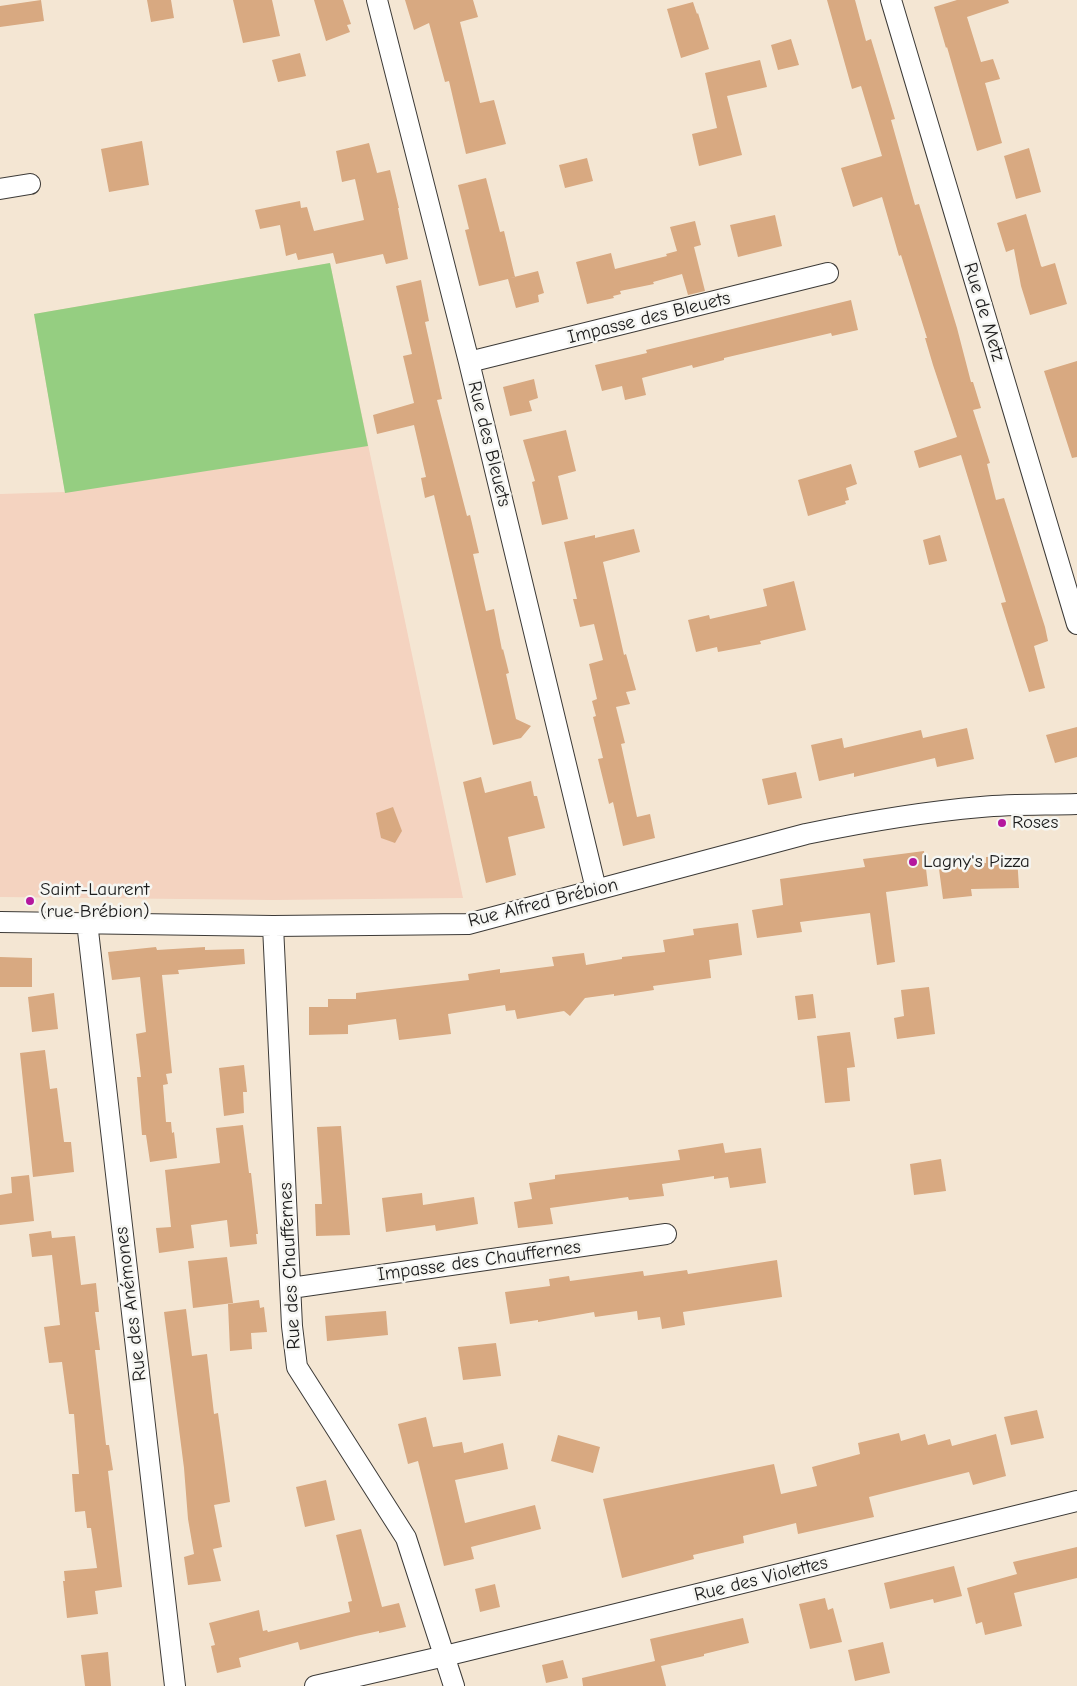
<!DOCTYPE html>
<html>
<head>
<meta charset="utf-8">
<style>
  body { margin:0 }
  canvas { display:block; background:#f4e6d3 }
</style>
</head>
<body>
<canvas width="1077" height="1686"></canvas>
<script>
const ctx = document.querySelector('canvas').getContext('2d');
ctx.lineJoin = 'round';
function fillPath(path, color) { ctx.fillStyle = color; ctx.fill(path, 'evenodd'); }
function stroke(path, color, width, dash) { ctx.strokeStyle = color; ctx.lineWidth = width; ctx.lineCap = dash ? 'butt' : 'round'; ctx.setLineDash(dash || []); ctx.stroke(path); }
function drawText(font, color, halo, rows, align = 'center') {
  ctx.font = font + ' "Comic Neue",sans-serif'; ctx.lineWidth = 5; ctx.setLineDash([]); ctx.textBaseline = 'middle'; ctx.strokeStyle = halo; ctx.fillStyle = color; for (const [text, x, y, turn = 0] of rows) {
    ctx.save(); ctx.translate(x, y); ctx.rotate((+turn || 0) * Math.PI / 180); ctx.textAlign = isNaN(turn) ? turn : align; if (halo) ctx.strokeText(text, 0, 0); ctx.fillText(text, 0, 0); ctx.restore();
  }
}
fillPath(new Path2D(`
  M330,263L463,898L273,900L0,897V494L65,492L34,314Z`), '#f4d3c0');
fillPath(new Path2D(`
  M330,263L368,446L65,493L34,314Z`), '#95ce81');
fillPath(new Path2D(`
  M41,0L44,21L0,27V6Z
  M147,0H171L174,18L151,22Z
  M233,0H272L280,36L243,43Z
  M314,0H343L351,24L347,25L350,32L326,41Z
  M405,0H473L478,17L460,22L480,103L494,100L506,144L466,154L449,81L445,82L429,23L414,30Z
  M827,0H855L866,41L871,39L895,119L891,120L915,205L919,204L957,328L971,382H973L981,408L973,410L990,463L987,464L996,500L1004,498L1045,627L1048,641L1034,646L1045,688L1029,692L1001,603L1006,602L961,455L919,468L914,451L957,437L933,365L925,338H927L901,255L899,256L882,197L853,207L841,168L882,156L861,86L852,89Z
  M957,0H1008L1009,3L967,17L981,62L993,59L1000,79L985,83L1002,143L977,151L947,47L946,48L934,7Z
  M693,2L697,14L698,13L709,49L681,58L667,9Z
  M791,39L799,65L778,70L771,45Z
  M300,53L306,76L278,82L272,60Z
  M760,60L767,87L727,96L742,155L699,166L692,134L717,128L705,73Z
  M142,141L149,185L109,192L101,149Z
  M369,143L377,173L390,170L399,208H398L408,259L386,264L383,254L336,264L333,253L298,260L296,253L286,256L280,225L260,229L255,210L300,201L301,208L307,207L314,231L364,220L355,179L342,182L336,151Z
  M1029,148L1041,192L1016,199L1004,156Z
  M587,158L593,181L565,188L559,165Z
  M486,178L500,232L504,231L515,277L510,278L538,271L544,293L538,295L539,302L516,308L508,279L479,286L465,230L469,229L458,185Z
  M1026,214L1041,266L1042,267L1055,263L1067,304L1030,315L1021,286L1014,249L1006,252L997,223Z
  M775,215L782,246L738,257L730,225Z
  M695,221L701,245L694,247L705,291L688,295L682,274L653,282L654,284L620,291L621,294L613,296L614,298L587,304L576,262L611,253L615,269L667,256L666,254L677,251L670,227Z
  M421,280L429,321L425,322L442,399L437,400L467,516L470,515L479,553L473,554L486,611L494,609L502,650L503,649L509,673L506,674L516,719L531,726L521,738L493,745L434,495L425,498L421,478L426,477L414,425L377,434L373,415L414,403L403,356L412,354L396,286Z
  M851,300L858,330L832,336L831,333L724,358V360L693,368L692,365L642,378L646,395L625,400L622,386L602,391L595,365L647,353L646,350Z
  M1077,361V457L1072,458L1044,371Z
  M534,379L538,398L529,401L532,411L510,416L503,387Z
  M566,430L576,471L558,476L568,519L542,525L532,482L535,481L523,440Z
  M851,464L857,484L846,488L849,500L845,501L846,504L808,516L798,480Z
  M634,529L640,552L603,562L624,655L626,654L636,690L626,692L630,704L616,707L625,743L621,744L637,817L650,814L655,838L623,846L613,802L609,804L598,759L603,758L593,717L596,716L592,701L597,699L589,664L603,660L594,624L580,627L573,599H577L564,542L595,535V538Z
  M940,535L947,561L929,565L923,540Z
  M794,581L806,630L760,641L761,644L718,652L717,647L696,652L688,620L709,615L710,619L767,606L763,589Z
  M1077,727V757L1055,763L1046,735Z
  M967,728L974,759L937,767L935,758L854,777V773L819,781L811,745L842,738L844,748L921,730L923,738Z
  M796,772L802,798L768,805L762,779Z
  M481,777L485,793L531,781L534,796H537L545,828L508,837L516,875L486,883L463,782Z
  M393,807L402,831L395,843L381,838L376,813Z
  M924,851L928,886L886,892L895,962L877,965L870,913L800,922L802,932L757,938L752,910L783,905L780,879L865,867L863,859Z
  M1017,856L1019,888L971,889L972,896L943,899L939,869L986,863V857Z
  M738,923L742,955L709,960L711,978L653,986L654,990L614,996V994L585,998L570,1016L564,1011L517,1019L515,1010L506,1011L505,1005L448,1014L451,1034L399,1040L396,1019L348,1025V1034L309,1035V1007H328V999H356V993L469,980L468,974L500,969V973L554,966L552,957L584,953L586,965L622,959V957L665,952L663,940L694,935L693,929Z
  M156,947L157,950L205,947V950L244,949L245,964L178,970L179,974L162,975L172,1073L166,1074L168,1084L163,1085L166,1122H171L172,1133L174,1132L177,1158L150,1162L146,1135H142L137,1077H141L136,1034L146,1032L140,977L112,980L108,952Z
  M0,957L32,958V987H0Z
  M929,987L935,1034L897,1039L894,1018L904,1016L901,990Z
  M54,993L58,1029L32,1032L28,997Z
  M813,994L816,1018L798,1020L795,996Z
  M850,1032L855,1067L847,1068L850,1101L825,1103L817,1036Z
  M45,1050L50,1089L57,1088L64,1142H71L74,1172L33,1177L20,1053Z
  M244,1065L247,1092H243L244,1113L224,1116L219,1068Z
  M243,1125L249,1173H251L258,1234H256L257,1244L230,1247L227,1220L191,1225L194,1248L159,1253L156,1228L171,1227L165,1170L220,1163L216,1128Z
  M341,1126L350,1235L316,1236L315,1204H322L317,1127Z
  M723,1143L725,1153L761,1148L766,1183L730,1188L728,1177L714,1179V1176L662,1184L664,1196L629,1200L628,1197L550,1208L553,1224L518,1228L514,1202L532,1199L529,1183L555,1179V1175L680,1160L678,1150Z
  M941,1159L946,1191L914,1195L910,1164Z
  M29,1175L34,1221L0,1225V1195L12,1193L11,1177Z
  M422,1193L423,1205L474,1197L478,1224L436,1231L435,1225L386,1232L382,1198Z
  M51,1231L52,1238L75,1236L81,1285L96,1283L99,1312H95L100,1350H95L106,1445H109L113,1470L108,1471L122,1587L95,1591L98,1614L67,1618L63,1581H65L64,1571L97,1568L91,1528H87L85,1511L75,1512L72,1474H79L74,1414H69L62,1362L49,1363L44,1327L60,1325L52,1255L32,1257L29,1234Z
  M227,1257L233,1303L193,1308L188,1261Z
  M777,1260L782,1297L683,1312L685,1325L662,1329L660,1317L638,1320L637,1311L595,1317L594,1312L538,1322V1320L510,1324L505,1292L550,1286L549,1279L569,1276L570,1281L643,1271L644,1276L687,1270L688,1274Z
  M259,1300L260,1308L264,1307L267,1332L251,1333L252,1349L230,1351L228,1304Z
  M186,1309L192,1356L207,1354L214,1414L218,1413L230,1502L214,1505L222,1547L213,1549L221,1581L188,1585L184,1557L194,1554L188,1519L184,1468L164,1312Z
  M386,1311L388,1335L327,1341L325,1316Z
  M496,1343L501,1376L463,1380L458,1347Z
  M1037,1410L1044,1438L1011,1445L1004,1417Z
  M426,1417L433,1447L462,1442L464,1453L503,1443L508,1469L455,1480L465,1523L535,1505L541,1529L471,1547L474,1559L444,1566L418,1461L408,1464L398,1424Z
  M899,1433L901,1441L925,1434L928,1445L950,1439L952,1446L996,1434L1006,1476L973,1485L969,1472L869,1497L874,1517L798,1534L796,1523L743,1536L744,1543L693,1555L694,1559L622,1578L603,1499L774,1464L781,1494L817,1486L812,1467L860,1454L858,1443Z
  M558,1435L600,1447L593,1473L551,1461Z
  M326,1480L335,1520L305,1527L296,1487Z
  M361,1529L382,1607L399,1603L406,1627L379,1633V1631L356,1636L300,1650L298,1642L239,1658L241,1667L217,1673L211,1646L215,1645L209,1623L259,1610L263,1631L267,1630L268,1632L350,1612L348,1602L352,1601L336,1535Z
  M1077,1547V1578L1014,1593L1022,1626L985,1635L982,1622L976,1624L967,1588L1017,1574L1013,1562Z
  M954,1566L962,1596L934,1603L933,1599L890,1609L884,1583Z
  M495,1584L500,1607L480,1612L475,1589Z
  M825,1598L828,1610L833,1608L842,1642L810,1649L799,1604Z
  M743,1618L749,1643L704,1654V1656L661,1666L666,1686H583L582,1678L655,1661L650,1639Z
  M883,1642L890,1673L855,1681L848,1650Z
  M108,1652L111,1686H85L81,1655Z
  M563,1660L568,1678L546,1683L542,1665Z`), '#d8a981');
const street = new Path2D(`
  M377,0L469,362L596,889
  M891,0L1077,624
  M0,189L30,184
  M469,362L828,273
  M0,922L273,926L468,924L806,834C864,822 922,812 981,807C1013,804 1045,805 1077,804
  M87,922L175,1686
  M273,926L292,1326L297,1367L406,1538L454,1686
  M291,1288L666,1234
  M315,1686L445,1656L1077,1501`);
stroke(street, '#3c3a37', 22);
stroke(street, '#fff', 20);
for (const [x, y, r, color] of [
  [1002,823,5,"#b5179e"],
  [913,862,5,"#b5179e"],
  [30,901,5,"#b5179e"]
]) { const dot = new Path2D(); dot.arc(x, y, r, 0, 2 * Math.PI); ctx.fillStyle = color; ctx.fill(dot); stroke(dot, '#f6f6f2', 2); }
drawText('19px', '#1c1c1c', '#f6f6f2', [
  ["Rue de Metz",984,312,73],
  ["Impasse des Bleuets",649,318,-14],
  ["Rue des Bleuets",489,444,76],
  ["Rue Alfred Brébion",543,903,-14],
  ["Impasse des Chauffernes",479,1261,-8],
  ["Rue des Chauffernes",290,1266,-93],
  ["Rue des Anémones",131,1304,-97],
  ["Rue des Violettes",761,1579,-14]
]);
drawText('19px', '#1c1c1c', '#f6f6f2', [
  ["Roses",1012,823],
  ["Lagny's Pizza",923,862],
  ["Saint-Laurent",40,890],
  ["(rue Brébion)",40,912]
], 'left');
</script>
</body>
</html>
